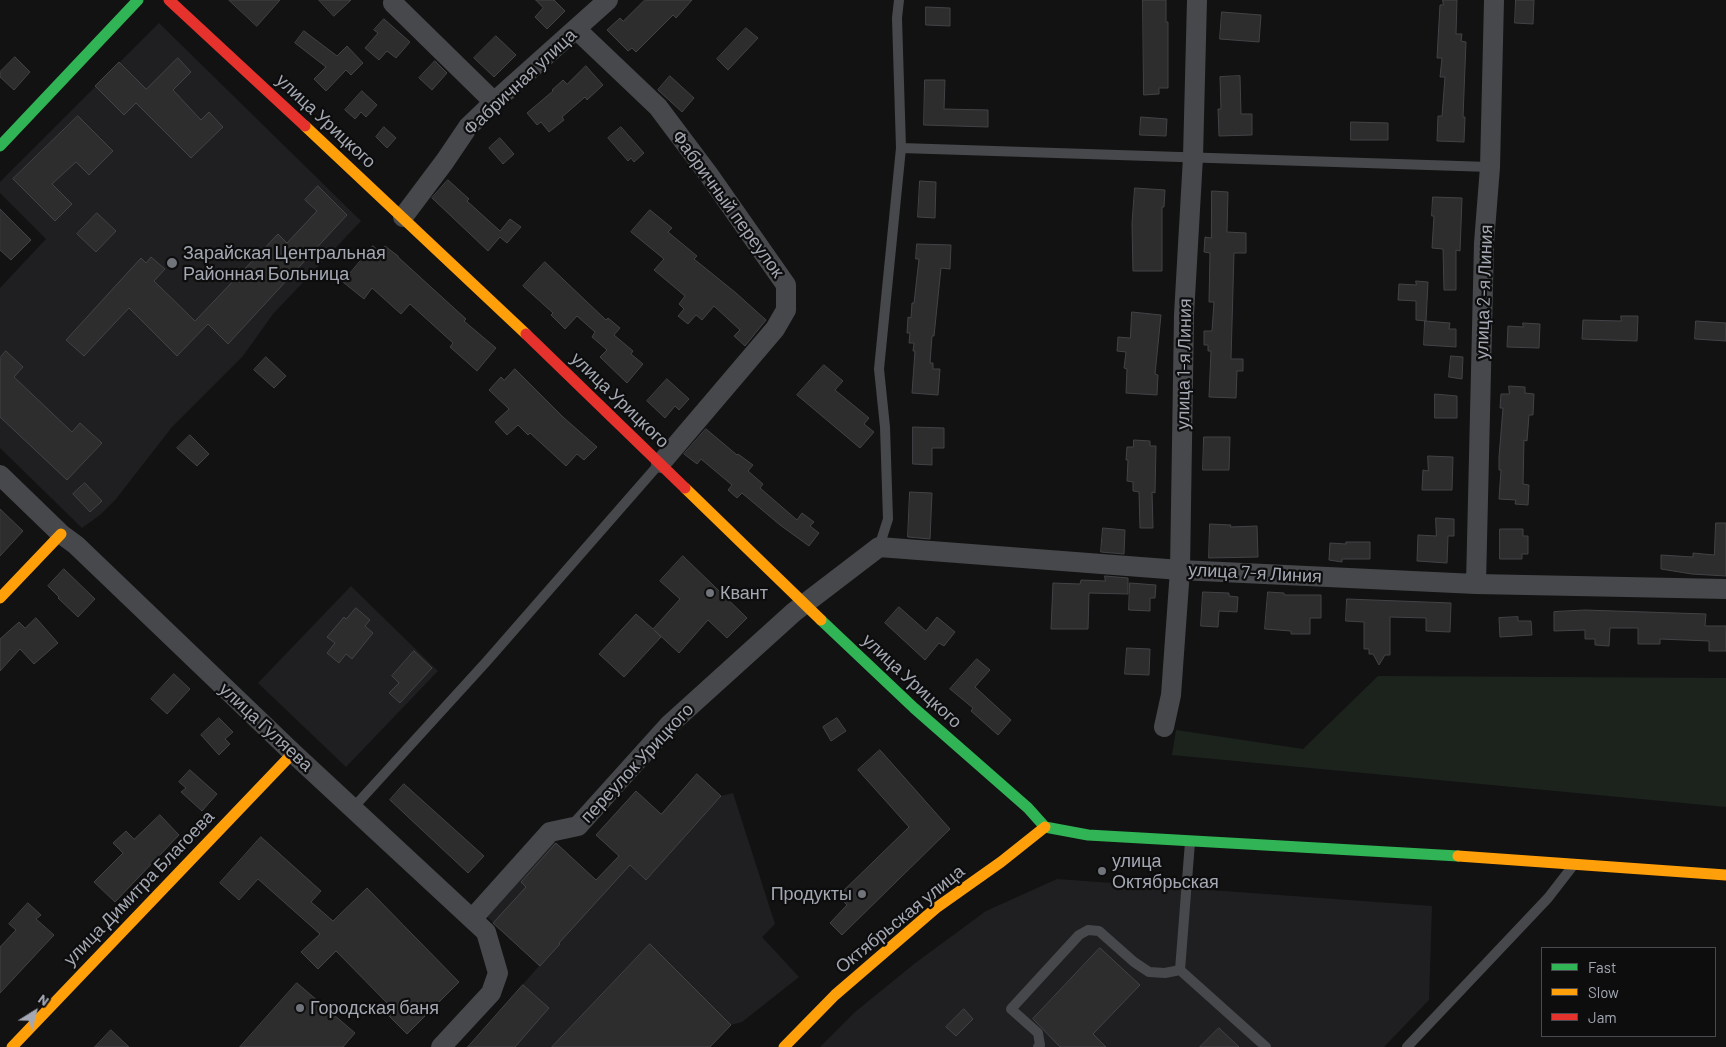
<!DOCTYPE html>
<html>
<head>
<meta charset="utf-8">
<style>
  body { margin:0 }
  #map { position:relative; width:1726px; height:1047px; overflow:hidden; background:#121213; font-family:Barlow,sans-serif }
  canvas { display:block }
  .legend { position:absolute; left:1541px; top:947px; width:175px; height:90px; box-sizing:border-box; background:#0d0d0e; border:1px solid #494b50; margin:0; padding:6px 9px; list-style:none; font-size:15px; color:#a4a8b3 }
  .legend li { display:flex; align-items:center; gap:10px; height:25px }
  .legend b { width:25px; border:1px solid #494b50 }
  .north { position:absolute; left:10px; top:987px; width:50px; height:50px; -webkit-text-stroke:4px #0d0d0e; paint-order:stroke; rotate:36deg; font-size:14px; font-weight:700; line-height:20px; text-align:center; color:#a4a8b3 }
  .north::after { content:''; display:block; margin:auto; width:18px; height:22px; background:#a4a8b3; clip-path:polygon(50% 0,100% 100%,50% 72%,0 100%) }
</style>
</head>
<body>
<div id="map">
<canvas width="1726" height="1047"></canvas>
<ul class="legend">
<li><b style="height:6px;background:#30b455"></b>Fast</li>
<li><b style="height:6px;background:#ff9f0a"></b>Slow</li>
<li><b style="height:6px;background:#e5322d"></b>Jam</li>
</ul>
<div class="north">N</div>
</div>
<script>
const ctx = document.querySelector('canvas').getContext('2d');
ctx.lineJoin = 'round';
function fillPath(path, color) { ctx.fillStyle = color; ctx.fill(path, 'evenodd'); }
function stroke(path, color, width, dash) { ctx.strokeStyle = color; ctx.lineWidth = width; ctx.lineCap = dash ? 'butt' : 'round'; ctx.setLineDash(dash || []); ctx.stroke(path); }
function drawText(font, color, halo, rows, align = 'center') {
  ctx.font = font + ' Barlow,sans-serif'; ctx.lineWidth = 4.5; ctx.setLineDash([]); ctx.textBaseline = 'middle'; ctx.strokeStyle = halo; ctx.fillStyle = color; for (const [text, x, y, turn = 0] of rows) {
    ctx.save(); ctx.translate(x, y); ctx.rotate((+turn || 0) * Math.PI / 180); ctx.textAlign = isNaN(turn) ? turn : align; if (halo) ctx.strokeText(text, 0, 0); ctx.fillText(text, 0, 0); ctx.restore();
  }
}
fillPath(new Path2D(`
  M159,23L361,221L273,314L243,356L172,427L116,499L100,515L82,528L0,448V288L46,239L0,193V182Z
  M351,586L438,671L346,767L258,683Z
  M733,793L775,924L762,937L799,977L742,1022L731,1025L710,1047H468L539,966L484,914L552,840L596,880L622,858L646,880L721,796Z
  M1057,879L1432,906L1429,1000L1384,1047H820L855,1012L914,964L986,911Z`), '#1f1f21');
fillPath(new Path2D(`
  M1378,676L1726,678V807L1172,755L1176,730L1303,749Z`), '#1c231d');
const building = new Path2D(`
  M229,0H280L257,26Z
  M319,0H351L334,16Z
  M536,0H554L565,11L547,29L535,17L543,8Z
  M645,0H692L676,18L673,15L636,52L632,48L628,51L607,30L620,18L623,21Z
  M1143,0H1166V22H1168V88H1159V94L1144,95Z
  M1443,0H1457L1456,34H1462L1461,41L1466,42L1463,117H1465L1464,142L1437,141L1438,116H1442L1445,77H1440L1442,58H1437L1440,5H1443Z
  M1516,0H1534L1533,24L1515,23Z
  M926,7L950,8V26L926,25Z
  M1222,12L1261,15L1259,42L1220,39Z
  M384,19L410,42L396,58L387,51L379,60L365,48L378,33L374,30Z
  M746,28L758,38L728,70L717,59Z
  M304,31L337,56L347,46L363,63L351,75L346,70L326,91L314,79L326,67L295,43Z
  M496,36L516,55L494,77L474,58Z
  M15,57L30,72L14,90L0,77V72Z
  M178,58L191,72L173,90L201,120L209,112L223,127L191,158L136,103L124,115L95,86L119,62L146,89Z
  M435,61L447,73L432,90L419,78Z
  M586,66L603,85L587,100L585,97L562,117L564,120L549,132L541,122L537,125L527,113L553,91L552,90L563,80L567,84Z
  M670,76L694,98L682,112L658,90Z
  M1240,76L1241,114H1252V135L1219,136L1218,109H1221L1220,77Z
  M925,80H945L944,109L988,110V127L924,125Z
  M362,91L377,105L366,117L361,112L355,119L345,110Z
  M78,116L113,151L89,175L76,162L52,184L72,204L55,221L13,179Z
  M1141,117L1167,119L1166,136L1140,135Z
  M1351,122L1388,123V140H1351Z
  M384,127L396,138L387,148L376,137Z
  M621,127L644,153L634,162L631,158L628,161L608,138Z
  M500,138L514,154L503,164L489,148Z
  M448,180L469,199L467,201L500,231L510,219L521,227L507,243L500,237L488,251L432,198Z
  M920,181L936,182L935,218L918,217Z
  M318,186L347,215L228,344L208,324L177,356L129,308L84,356L66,340L141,258L146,263L151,257L165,269L154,281L195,321L278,234L287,243L317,211L305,200Z
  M1135,188L1165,190L1164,207H1162V271H1133L1132,224Z
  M1212,191L1228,192L1227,232L1246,233V253H1234L1231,359H1243V371H1237L1236,398L1209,397L1211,351H1208V345H1204V331H1212L1214,302H1209L1210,253L1204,252L1205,237L1211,238Z
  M1433,197L1462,198L1460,251L1456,250V290H1444L1443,249L1432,248L1434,216H1432Z
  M0,209L31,240L11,260L0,250Z
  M650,210L672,228L668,232L697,256L694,259L736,293L766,320L745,346L734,336L740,330L714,306L702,320L696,315L688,324L678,316L684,309L679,304L685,296L654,270L664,259L631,232Z
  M97,213L116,231L96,252L77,234Z
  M917,244L951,245L950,269L941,268L934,336H932L930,363H933V369H940L938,395L912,393L915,351H913L914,343H909L910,333H907L908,317L911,318L912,303H914L919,259H916Z
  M373,246L380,252L385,246L398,256V257L466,319L464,321L496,348L477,371L450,347L453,343L410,304L401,314L372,288L364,299L343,282Z
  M545,262L606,320L608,318L620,328L614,335L633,351L631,354L643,364L627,383L600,357L607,350L592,337L595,332L577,316L565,329L551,315L553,313L523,286Z
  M1416,281L1428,282L1426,321L1416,320V301L1398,300L1399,284L1416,285Z
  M1132,312L1161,315L1155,374L1158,375L1157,395L1126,393L1127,369L1124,368L1126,352L1117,351L1118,337L1130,338Z
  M1621,316H1638L1637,341L1582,339L1583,320L1621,321Z
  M1425,321L1450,323L1449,329H1456V347L1424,345Z
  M1696,321L1726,323V341L1695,339Z
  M1523,323L1540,324L1539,348L1507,347L1508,326L1523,327Z
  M6,351L23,367L14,377L72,432L80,423L102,443L67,480L0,417V358Z
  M1451,356L1463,357L1462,379L1449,377Z
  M266,357L286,376L274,388L254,370Z
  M824,365L843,381L835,390L869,418L864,424L874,432L860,448L797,395Z
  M515,369L563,417L597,447L584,460L577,454L566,466L530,433L528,435L518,425L507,435L495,422L509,409L489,390L501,377L504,380Z
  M667,379L689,399L679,410L675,406L665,418L647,401Z
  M1509,386L1525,387V393L1534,394L1533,415H1529L1527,441L1524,440L1523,484L1529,485L1528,505L1515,504L1516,500L1499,499L1501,470H1499V457L1503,408H1500L1501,394H1509Z
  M1435,394L1457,396V418H1435Z
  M913,427L944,428V448H932V465L913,464Z
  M706,429L737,455L738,454L753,465L748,471L763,484L760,488L797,520L802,513L814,522L810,526L819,533L809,546L780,525L742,493L737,498L728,490L732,485L701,459L697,464L684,454Z
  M190,435L209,454L197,466L177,448Z
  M1204,437H1230L1229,470H1203Z
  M1134,440L1150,441V446H1156L1155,493L1152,492L1153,528H1140L1139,492L1133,491V482L1127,481L1128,460H1126L1127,447H1133Z
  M1428,456L1453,457L1452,490H1422L1423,470L1428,471Z
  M85,483L102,501L90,512L73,494Z
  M910,492L932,493L930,539L908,537Z
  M0,509L23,531L0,556Z
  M1436,518L1454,519V536H1448L1447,563L1417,561L1418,535L1436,536Z
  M1716,523H1726V576L1692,574L1661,569V555L1693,557V553L1714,555Z
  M1210,524L1231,525L1230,527L1257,526L1258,557L1209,558Z
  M1103,528L1125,530L1124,554L1101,552Z
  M1500,529H1523V536H1528V554H1522V559H1500Z
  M1346,542H1370V559H1342V562L1329,560L1330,543L1346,544Z
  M683,556L747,618L727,638L708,620L679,653L654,630L661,637L624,677L599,654L636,614L653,629L680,599L660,581Z
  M64,569L95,599L78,617L58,598L59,597L48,586Z
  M1105,576L1128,578V594L1089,593L1088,629H1051L1053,583L1080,584L1081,580L1105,581Z
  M1130,583L1156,585L1155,598H1150V611L1129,610Z
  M1203,592L1229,593V596L1238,597L1237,612L1219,611L1218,627L1201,626Z
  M1268,592L1284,593V595H1321V618H1310V634H1291V631L1265,629Z
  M1347,599L1451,603L1450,632L1426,631V618L1390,617V655H1385L1379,665L1373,654H1369V649H1364V622L1346,621Z
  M899,607L926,631L937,617L955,632L944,646L939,643L925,660L885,623Z
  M356,608L370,620L365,626L373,633L352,659L346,654L339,663L327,653L335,643L327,637L344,617L346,619Z
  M1585,610L1706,614L1705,626H1726V651H1709V641L1660,639V644H1638V628H1610L1609,646L1595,645V639H1585V630L1554,631V612Z
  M1518,617V621H1531L1532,635L1500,637L1499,618Z
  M36,618L58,643L34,664L20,649L0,671V639L19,622L25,628Z
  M1127,648L1150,649L1149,675L1125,674Z
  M414,651L432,668L400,703L389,693L399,683L392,676Z
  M977,659L990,670L975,687L1011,720L998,735L971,711L973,708L950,689Z
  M174,674L190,689L167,714L151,699Z
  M219,718L233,732L225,739L230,744L219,755L201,735Z
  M837,718L846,731L831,741L823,727Z
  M880,750L950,829L842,935L830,923L847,905L838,896L909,827L858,770Z
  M190,770L217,794L202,811L181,792L186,788L179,782Z
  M697,774L721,796L646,880L630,865L559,943L560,944L540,966L493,923L526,887L521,882L556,843L596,880L619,856L596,835L636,791L661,814Z
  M404,784L484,856L468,873L390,800Z
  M160,815L179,835L115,902L94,882L123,853L113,843L126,831L134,839Z
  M261,837L321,891L311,902L333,921L367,888L459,982L407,1034L385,1012L391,1007L336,951L318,969L301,952L320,934L258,879L239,900L220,883Z
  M28,903L41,915L36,919L54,935L0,993V947L16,930L9,924Z
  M650,944L731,1025L710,1047H552Z
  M1100,948L1140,985L1093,1034L1106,1047H1060L1033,1019Z
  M297,983L355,1033L343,1047H240Z
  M523,985L549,1008L515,1047H468Z
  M964,1009L973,1019L956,1036L946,1027Z
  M1219,1028L1239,1047H1200Z
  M111,1030L129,1047H95Z`);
fillPath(building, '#2d2d2e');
stroke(building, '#424346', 1);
stroke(new Path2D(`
  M901,148L1490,167
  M879,547L888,519L885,427L879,369L901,148L897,18L899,0
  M353,808L487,661L660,463
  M1190,842L1180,970L1266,1047
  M1038,1047L1040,1045L1038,1033L1011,1009L1079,935L1088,930L1099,931L1134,962L1149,972L1165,973L1180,970
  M1407,1047L1548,898L1572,867`), '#47484b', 10);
stroke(new Path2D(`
  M394,0L393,3L494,102
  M576,29L658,107L709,175L786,285V310L775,329L661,463
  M403,217L445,161L468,127L494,102L608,0
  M0,475L61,534L76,545L293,753L486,932L498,973L491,993L441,1047
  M1476,584L1484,243L1490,167L1494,0
  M1164,727L1171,695L1180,570L1184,315L1193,157L1197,0
  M472,919L550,832L578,826L669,725L794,612L879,547L1180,570L1476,584L1726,589`), '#47484b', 20);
stroke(new Path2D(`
  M0,146L138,0
  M821,620L914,708L1028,808L1045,827
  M1045,827L1088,835L1458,856`), '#30b455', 11);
stroke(new Path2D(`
  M305,126L526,334
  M685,488L821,620
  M0,598L61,534
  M1458,856L1726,875
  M12,1047L293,753
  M784,1047L835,995L936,908L1001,862L1045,827`), '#ff9f0a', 11);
stroke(new Path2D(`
  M169,0L305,126
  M526,334L685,488`), '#e5322d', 11);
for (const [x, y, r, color] of [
  [172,263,6,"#71747b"],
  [710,593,5,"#71747b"],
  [1102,871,5,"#71747b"],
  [862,894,5,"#71747b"],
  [300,1008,5,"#71747b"]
]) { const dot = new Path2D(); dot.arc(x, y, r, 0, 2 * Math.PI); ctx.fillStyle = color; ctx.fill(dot); stroke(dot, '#0d0d0e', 2); }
drawText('18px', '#a4a8b3', '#0d0d0e', [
  ["Фабричная улица",520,82,-43],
  ["улица Урицкого",326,121,43],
  ["Фабричный переулок",728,204,54],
  ["улица 2-я Линия",1484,292,-88],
  ["улица 1-я Линия",1184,364,-89],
  ["улица Урицкого",620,400,44],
  ["улица 7-я Линия",1255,573,3],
  ["улица Урицкого",912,681,43],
  ["улица Гуляева",266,727,43],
  ["переулок Урицкого",637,763,-47],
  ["улица Димитра Благоева",139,888,-46],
  ["Октябрьская улица",900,919,-39]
]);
drawText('18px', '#a4a8b3', '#0d0d0e', [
  ["Зарайская Центральная",183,253],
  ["Районная Больница",183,274],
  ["Квант",720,593],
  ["улица",1112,861],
  ["Октябрьская",1112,882],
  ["Продукты",852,894,"right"],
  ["Городская баня",310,1008]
], 'left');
</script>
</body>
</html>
